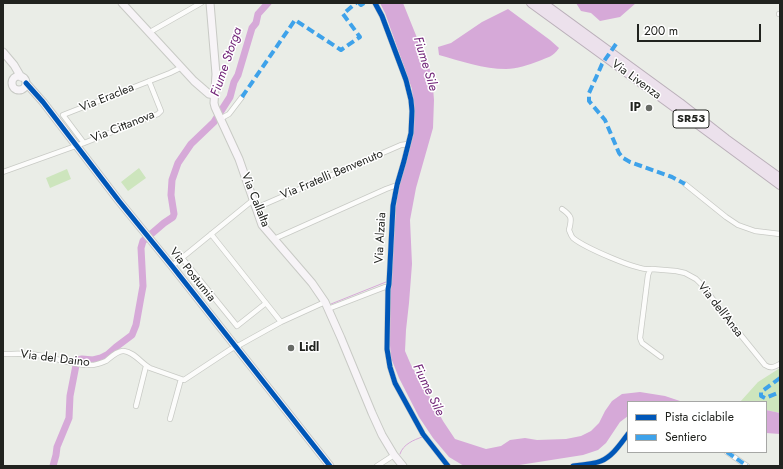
<!DOCTYPE html>
<html>
<head>
<meta charset="utf-8">
<style>
  body { margin:0 }
  #map { position:relative; width:783px; height:469px; overflow:hidden; background:#eaede7; font-family:Jost,sans-serif }
  canvas { display:block }
  .frame { position:absolute; inset:0; border:4px solid #21231f; pointer-events:none }
  .legend { position:absolute; left:627px; top:401px; width:140px; height:52px; box-sizing:border-box; background:#fff; border:1px solid #a6a7a5; margin:0; padding:5px 7px; list-style:none; font-size:12px; color:#21231f }
  .legend li { display:flex; align-items:center; gap:8px; height:20px }
  .legend b { width:20px; border:1px solid #a6a7a5 }
  .scale { position:absolute; left:637px; top:24px; width:124px; height:18px; box-sizing:border-box; border:2px solid #21231f; border-top:0; padding-left:5px; font-size:12px; line-height:14px; white-space:nowrap; color:#21231f; -webkit-text-stroke:3px #fff; paint-order:stroke }
</style>
</head>
<body>
<div id="map">
<canvas width="783" height="469"></canvas>
<div class="frame"></div>
<ul class="legend">
<li><b style="height:5px;background:#0057b8"></b>Pista ciclabile</li>
<li><b style="height:5px;background:#3ea2ea"></b>Sentiero</li>
</ul>
<div class="scale">200 m</div>
</div>
<script>
const ctx = document.querySelector('canvas').getContext('2d');
ctx.lineJoin = 'round';
function fillPath(path, color) { ctx.fillStyle = color; ctx.fill(path, 'evenodd'); }
function stroke(path, color, width, dash) { ctx.strokeStyle = color; ctx.lineWidth = width; ctx.lineCap = dash ? 'butt' : 'round'; ctx.setLineDash(dash || []); ctx.stroke(path); }
function drawText(font, color, halo, rows, align = 'center') {
  ctx.font = font + ' Jost,sans-serif'; ctx.lineWidth = 3; ctx.setLineDash([]); ctx.textBaseline = 'middle'; ctx.strokeStyle = halo; ctx.fillStyle = color; for (const [text, x, y, turn = 0] of rows) {
    ctx.save(); ctx.translate(x, y); ctx.rotate((+turn || 0) * Math.PI / 180); ctx.textAlign = isNaN(turn) ? turn : align; if (halo) ctx.strokeText(text, 0, 0); ctx.fillText(text, 0, 0); ctx.restore();
  }
}
fillPath(new Path2D(`
  M139,168L146,178L128,191L121,182Z
  M67,169L71,179L50,188L46,178Z
  M780,368V413L766,410V402H740L758,382Z`), '#cde5bd');
fillPath(new Path2D(`
  M380,3H403L432,75L434,100L433,128L416,188L410,220L412,264L409,303L406,330L405,351L411,365L434,404L443,421L455,439L486,449L501,446L510,440L525,438L537,440L566,439L581,436L591,431L599,423L605,411L612,401L622,394L640,392L665,396L683,402H628V416L620,422L606,443L598,450L583,455L513,466H464L449,457L433,438L419,417L399,378L391,358L389,333L391,280L397,193L408,152V144L414,117L412,89L385,13Z
  M576,3H636L620,17L600,21L591,13L581,11Z
  M508,9L550,40L559,48C553,57 548,57 539,61C528,65 517,69 506,69C484,69 460,61 439,55L438,47L451,43L482,22Z
  M766,410L780,413V434L766,433Z`), '#d6a9d8');
stroke(new Path2D(`
  M331,304L386,282
  M400,454C403,444 414,440 422,437`), '#d6a9d8', 1);
stroke(new Path2D(`
  M53,466L56,455L57,447L69,418L70,396L77,360L82,359L93,360L101,358L107,355L116,347L132,335L136,325L141,297L143,286L141,248L143,241L164,223L173,217L174,214L171,195L172,180L178,163L191,144L214,122L230,97L234,82L238,75L252,28L256,23L258,14L268,3`), '#d6a9d8', 7);
const street = new Path2D(`
  M375,3L382,16L406,80L411,100L412,111L411,133L404,161L397,185L393,206L389,284L388,289L387,349L390,367L395,383L423,434L448,466
  M779,14H780
  M150,32L201,3
  M220,119L229,114L242,97
  M84,143L63,115L170,73L182,67
  M3,172L84,143L158,114L161,111L149,81
  M685,184L726,217L738,225L755,231L780,234
  M256,208L401,145L408,144
  M562,209C572,216 572,218 569,230C570,232 571,236 573,238C584,247 639,272 652,269L676,271L685,273L696,279L702,285L735,328L765,365C771,369 774,367 780,364
  M211,234L281,322
  M274,239L386,189L397,185
  M182,258L237,326L266,303
  M172,266L253,200
  M650,270L648,275L640,338L642,343L661,357
  M328,309L385,287L388,289
  M3,354C14,354 26,353 37,355C55,357 73,366 91,365C97,365 101,363 106,361C111,357 118,350 124,351C134,352 141,363 150,368L184,380L231,349L236,347L281,322L325,302
  M136,406L146,366
  M170,419L181,379
  M727,452L747,466
  M377,466L394,455
  M573,466C581,465 594,464 601,461C613,456 621,443 628,434`);
const secondary = new Path2D(`
  M122,3L194,81L209,94L215,95
  M210,3L216,74L214,103L215,107L239,159L262,225L312,283L325,302L341,338L372,413L382,435L394,455L403,466
  M3,52L14,65L21,77
  M12 83a7 7 0 1 1 14 0a7 7 0 1 1-14 0Z
  M26,83L43,102L119,201L172,266L330,466`);
const highway = new Path2D(`
  M531,3L677,109L780,185
  M543,3L680,103L726,139L780,178`);
stroke(street, '#c8cac5', 6);
stroke(secondary, '#c8cac5', 9);
stroke(highway, '#baafb9', 10);
stroke(street, '#fcfcfb', 4.5);
stroke(secondary, '#f7f4f7', 7);
stroke(highway, '#ece1ec', 8);
stroke(new Path2D(`
  M359,3L361,5L364,3
  M616,44L602,64L599,71L589,93V101L605,120L619,153L623,158L630,162L672,177L685,184
  M242,97L295,20L341,50L360,37L343,14L356,3
  M780,378L761,392V396L765,398L780,392
  M727,452L747,466`), '#3ea2ea', 4, [8, 4]);
stroke(new Path2D(`
  M375,3L382,16L406,80L411,100L412,111L411,133L404,161L397,185L393,206L389,284L388,289L387,349L390,367L395,383L423,434L448,466
  M26,83L43,102L119,201L172,266L330,466
  M573,466C581,465 594,464 601,461C613,456 621,443 628,434`), '#0057b8', 5);
for (const [x, y, r, color] of [
  [649,108,4,"#676a65"],
  [291,348,4,"#676a65"]
]) { const dot = new Path2D(); dot.arc(x, y, r, 0, 2 * Math.PI); ctx.fillStyle = color; ctx.fill(dot); stroke(dot, '#fff', 1.5); }
for (const [x, y, w] of [
  [691,119,36]
]) { const box = new Path2D(); box.roundRect(x - w / 2, y - 9, w, 18, 3); ctx.fillStyle = '#fff'; ctx.fill(box); stroke(box, '#21231f', 1); }
drawText('bold 11px', '#21231f', null, [
  ["SR53",691,119]
]);
drawText('12px', '#21231f', '#fff', [
  ["Via Livenza",636,80,36],
  ["Via Eraclea",107,98,-22],
  ["Via Cittanova",123,127,-22],
  ["Via Fratelli Benvenuto",332,175,-23],
  ["Via Callalta",255,200,68],
  ["Via Alzaia",381,238,-87],
  ["Via Postumia",192,275,51],
  ["Via dell'Ansa",720,310,52],
  ["Via del Daino",55,359,7]
]);
drawText('bold 12px', '#21231f', '#fff', [
  ["IP",641,108],
  ["Lidl",299,348,"left"]
], 'right');
drawText('italic 13px', '#702377', '#fff', [
  ["Fiume Storga",227,62,-71],
  ["Fiume Sile",425,64,73],
  ["Fiume Sile",428,390,64]
]);
</script>
</body>
</html>
